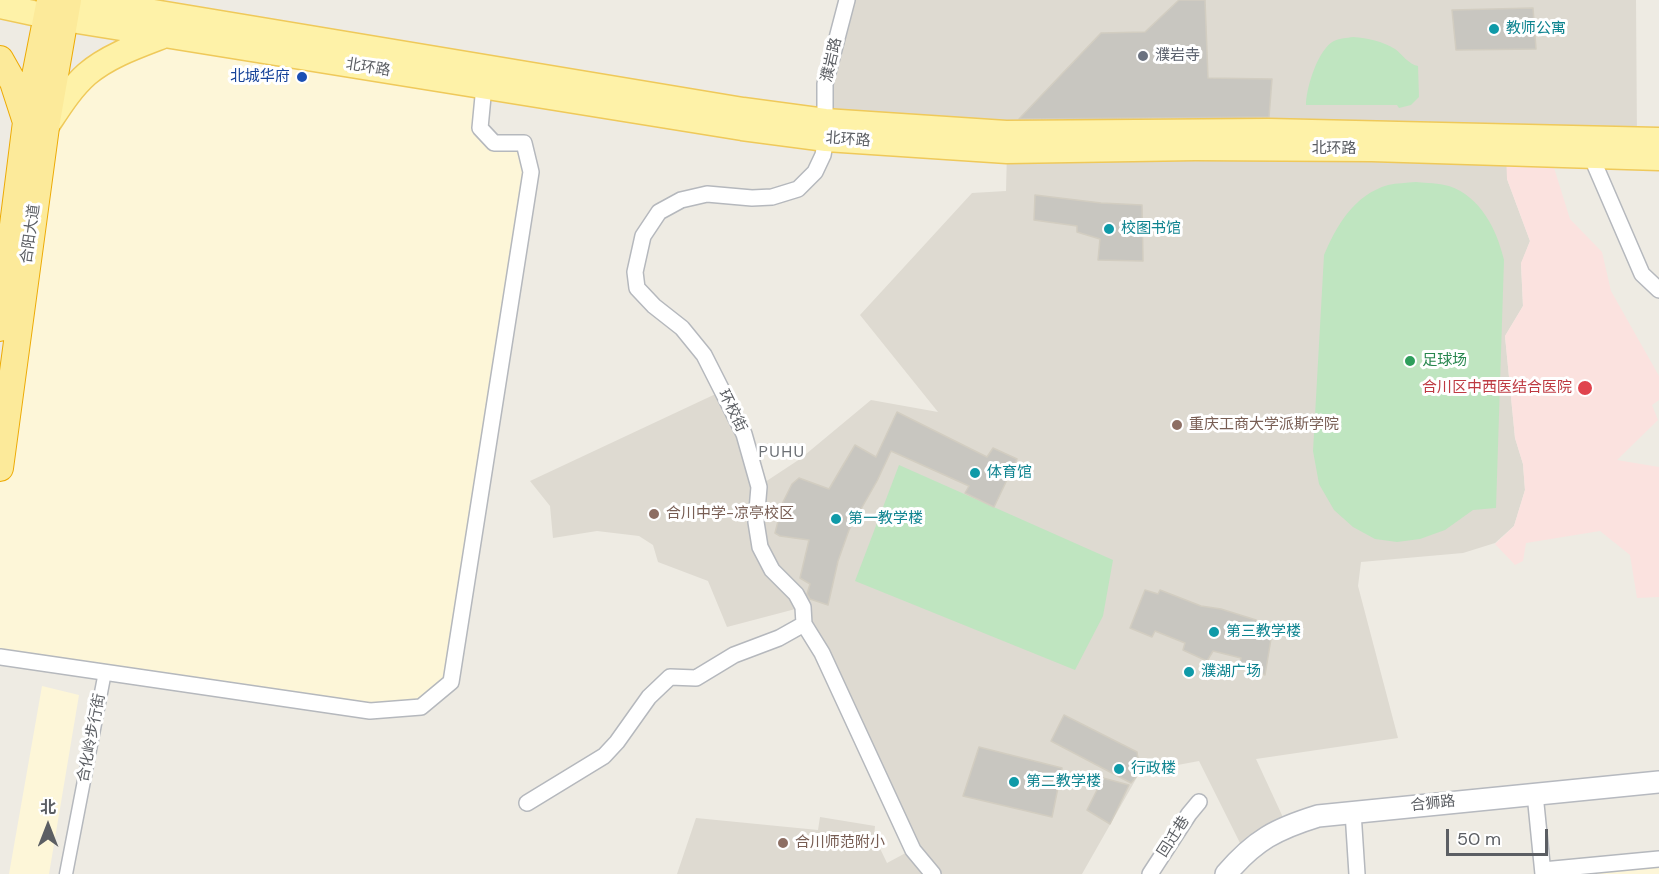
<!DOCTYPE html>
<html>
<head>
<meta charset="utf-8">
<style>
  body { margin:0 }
  #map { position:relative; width:1659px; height:874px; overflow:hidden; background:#eeebe3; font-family:"DM Sans","Noto Sans SC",sans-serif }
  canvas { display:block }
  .north { position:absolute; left:18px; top:796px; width:60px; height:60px; -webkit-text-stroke:4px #fff; paint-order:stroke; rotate:0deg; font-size:16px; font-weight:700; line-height:24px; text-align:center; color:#5b5e63 }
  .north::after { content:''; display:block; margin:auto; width:21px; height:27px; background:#5b5e63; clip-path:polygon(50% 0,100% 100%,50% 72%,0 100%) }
  .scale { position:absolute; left:1446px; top:829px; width:102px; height:27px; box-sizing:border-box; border:3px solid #5b5e63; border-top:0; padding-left:8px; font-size:18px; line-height:21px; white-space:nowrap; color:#5b5e63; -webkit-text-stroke:4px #fff; paint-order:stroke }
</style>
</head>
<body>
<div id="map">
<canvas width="1659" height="874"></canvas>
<div class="north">北</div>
<div class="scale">50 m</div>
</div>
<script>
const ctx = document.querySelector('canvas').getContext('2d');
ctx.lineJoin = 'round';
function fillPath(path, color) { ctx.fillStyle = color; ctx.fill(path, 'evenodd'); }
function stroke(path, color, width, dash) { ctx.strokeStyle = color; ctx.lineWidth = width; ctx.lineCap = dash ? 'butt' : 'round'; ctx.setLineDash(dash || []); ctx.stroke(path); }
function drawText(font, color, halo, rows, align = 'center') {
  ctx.font = font + ' "DM Sans","Noto Sans SC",sans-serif'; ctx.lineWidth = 6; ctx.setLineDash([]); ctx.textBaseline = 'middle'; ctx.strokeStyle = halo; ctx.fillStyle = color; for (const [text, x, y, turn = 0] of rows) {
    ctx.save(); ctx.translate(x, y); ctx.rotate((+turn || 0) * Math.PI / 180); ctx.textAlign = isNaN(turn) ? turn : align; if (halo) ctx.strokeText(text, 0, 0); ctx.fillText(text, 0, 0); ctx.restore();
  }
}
fillPath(new Path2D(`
  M163,36L484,86L480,128L494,143H524L531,172L451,682L421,707L370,711L0,657V468L63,101Z
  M42,686L79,695L49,874H9Z
  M1659,859V874H1543Z`), '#fdf6d8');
fillPath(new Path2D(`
  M847,0H1179L1145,32L1101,33L1006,133L825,121Z
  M1205,0H1636L1637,140L1507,179L1530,241L1521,264L1523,306L1505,336L1515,438L1523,464L1525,490L1514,526L1495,543L1463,553L1361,562L1358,586L1398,738L1256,759L1287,826L1245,853L1199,761L1140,772L1082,874H677L696,818L818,830L820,817L875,826L874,836L887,863L913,849L803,607L727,627L708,581L658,562L653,545L639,536L597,531L553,538L550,506L530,481L722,391L759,486L800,459L871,400L938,412L860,315L972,193L1006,191L1007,151L1268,131L1272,80L1208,78Z`), '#dedad1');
fillPath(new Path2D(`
  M1506,154L1550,155L1570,219L1602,252L1611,291L1659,376V400L1652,405L1658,420L1617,460L1659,467V597L1637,598L1630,555L1600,531L1526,543L1523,561L1515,565L1495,544L1514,526L1525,490L1523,464L1515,438L1505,336L1523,306L1521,263L1530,241L1507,179Z`), '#fbe2df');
fillPath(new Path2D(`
  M1353,37C1368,38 1382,41 1395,49C1402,54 1408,64 1418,66L1419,97L1411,105L1399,108L1397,105H1306C1306,88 1318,49 1334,41C1340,38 1347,38 1353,37Z
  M1416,182C1427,183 1438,183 1449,186C1481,197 1497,230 1504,260L1496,508L1473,510L1445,530L1420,539L1397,542L1375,539L1353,527L1334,510L1319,484L1313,451L1324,255C1337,225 1354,195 1388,185C1397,183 1406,183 1416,182Z
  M899,465L1113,560L1103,616L1075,670L855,581Z`), '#bfe5c0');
const building = new Path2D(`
  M1179,0H1205L1208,78L1272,79L1269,117L1019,119L1101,33L1145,32Z
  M1533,8L1536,49L1456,50L1452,10Z
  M1035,195L1101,203L1142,205L1143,261L1098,260L1100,239L1077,232V226L1034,220Z
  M897,412L987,457L993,448L1017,459L994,507L965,493L969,486L891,451L877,481L849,530L838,561L828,605L810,599L807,594L810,584L800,578L809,540L780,536L775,533L783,502L792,484L799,478L829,489L855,445L876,457Z
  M1145,590L1158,594L1160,590L1201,606L1221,609L1256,620L1272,633L1265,675L1239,666L1241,658L1213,651L1207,661L1183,650L1185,643L1155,631L1152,637L1130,628Z
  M1064,715L1137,752L1140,772L1131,783L1051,741Z
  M979,747L1062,768L1052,817L963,796Z
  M1103,778L1129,785L1110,824L1087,810Z`);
fillPath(building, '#c8c6c0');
stroke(building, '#d2cdc1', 1.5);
const pedestrian = new Path2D(`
  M66,874L105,672`);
const minor = new Path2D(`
  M825,121V84L847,0
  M826,139L823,155L815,172L798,189L772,197L752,198L707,194L681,200L659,212L643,236L635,272L637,288L654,306L682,328L704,355L744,434L759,487L756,522L760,547L772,570L796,594L803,607L804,624L822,653L913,850L933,874
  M1591,156L1642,274L1659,290
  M0,657L370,711L421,707L451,682L531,172L524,143H494L480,128L484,86
  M1535,794L1543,874
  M527,803L604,756L617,742L649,697L670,677L696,678L734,655L779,638L804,624
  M1353,812L1357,874
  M1543,870L1659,859
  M1150,874L1189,814L1199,802`);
const secondary = new Path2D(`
  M1226,874C1255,840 1276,829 1318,816L1659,782`);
const primary = new Path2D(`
  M81,0L743,110L825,121L1006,133L1268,131L1659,140
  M0,6L47,16
  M65,19L742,128L826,139L1007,151L1195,148L1372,149L1659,158
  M46,127C58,109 70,89 87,74C108,56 137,46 163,36`);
const trunk = new Path2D(`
  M0,59L13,82L25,119
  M0,328L26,122L50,0
  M0,468L46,127L68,0`);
stroke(pedestrian, '#b5b8bd', 15);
stroke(minor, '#b5b8bd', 18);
stroke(secondary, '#b6b9bf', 24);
stroke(primary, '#efc95a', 27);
stroke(trunk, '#edaa04', 28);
stroke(pedestrian, '#fff', 12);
stroke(minor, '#fff', 15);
stroke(secondary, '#fff', 21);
stroke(primary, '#fef2a8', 24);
stroke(trunk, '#fcea9a', 26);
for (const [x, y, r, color] of [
  [1494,29,6,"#0f9aa8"],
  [1143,56,6,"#6b7280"],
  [302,77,6,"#1a4fb4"],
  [1109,229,6,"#0f9aa8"],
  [1410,361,6,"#2e9e5b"],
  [1585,388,8,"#e0444e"],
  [1177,425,6,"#8d6e63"],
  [975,473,6,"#0f9aa8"],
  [654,514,6,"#8d6e63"],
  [836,519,6,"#0f9aa8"],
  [1214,632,6,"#0f9aa8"],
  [1189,672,6,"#0f9aa8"],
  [1119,769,6,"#0f9aa8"],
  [1014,782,6,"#0f9aa8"],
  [783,843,6,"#8d6e63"]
]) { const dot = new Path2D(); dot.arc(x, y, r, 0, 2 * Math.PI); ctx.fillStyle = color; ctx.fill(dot); stroke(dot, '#fff', 2); }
drawText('15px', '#0d838f', '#fff', [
  ["教师公寓",1506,29],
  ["校图书馆",1121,229],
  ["体育馆",987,473],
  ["第一教学楼",848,519],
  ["第三教学楼",1226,632],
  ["濮湖广场",1201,672],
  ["行政楼",1131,769],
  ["第二教学楼",1026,782]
], 'left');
drawText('15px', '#5b616d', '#fff', [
  ["濮岩寺",1155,56]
], 'left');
drawText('15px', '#5b5e63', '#fff', [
  ["濮岩路",832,60,-77],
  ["北环路",368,68,9],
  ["北环路",848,140,4],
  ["北环路",1334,149],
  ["合阳大道",31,234,-82],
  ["环校街",732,411,64],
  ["合化岭步行街",92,738,-79],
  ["合狮路",1433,804,-6],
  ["回迁巷",1174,837,-57]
]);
drawText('15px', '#164399', '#fff', [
  ["北城华府",290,77]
], 'right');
drawText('15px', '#27864d', '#fff', [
  ["足球场",1422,361]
], 'left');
drawText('15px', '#be3a42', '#fff', [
  ["合川区中西医结合医院",1572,388]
], 'right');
drawText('15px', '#785e54', '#fff', [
  ["重庆工商大学派斯学院",1189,425],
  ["合川中学-凉亭校区",666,514],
  ["合川师范附小",795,843]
], 'left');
ctx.letterSpacing = '1.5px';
drawText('16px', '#6c7075', '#fff', [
  ["PUHU",782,453]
]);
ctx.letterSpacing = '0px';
</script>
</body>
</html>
